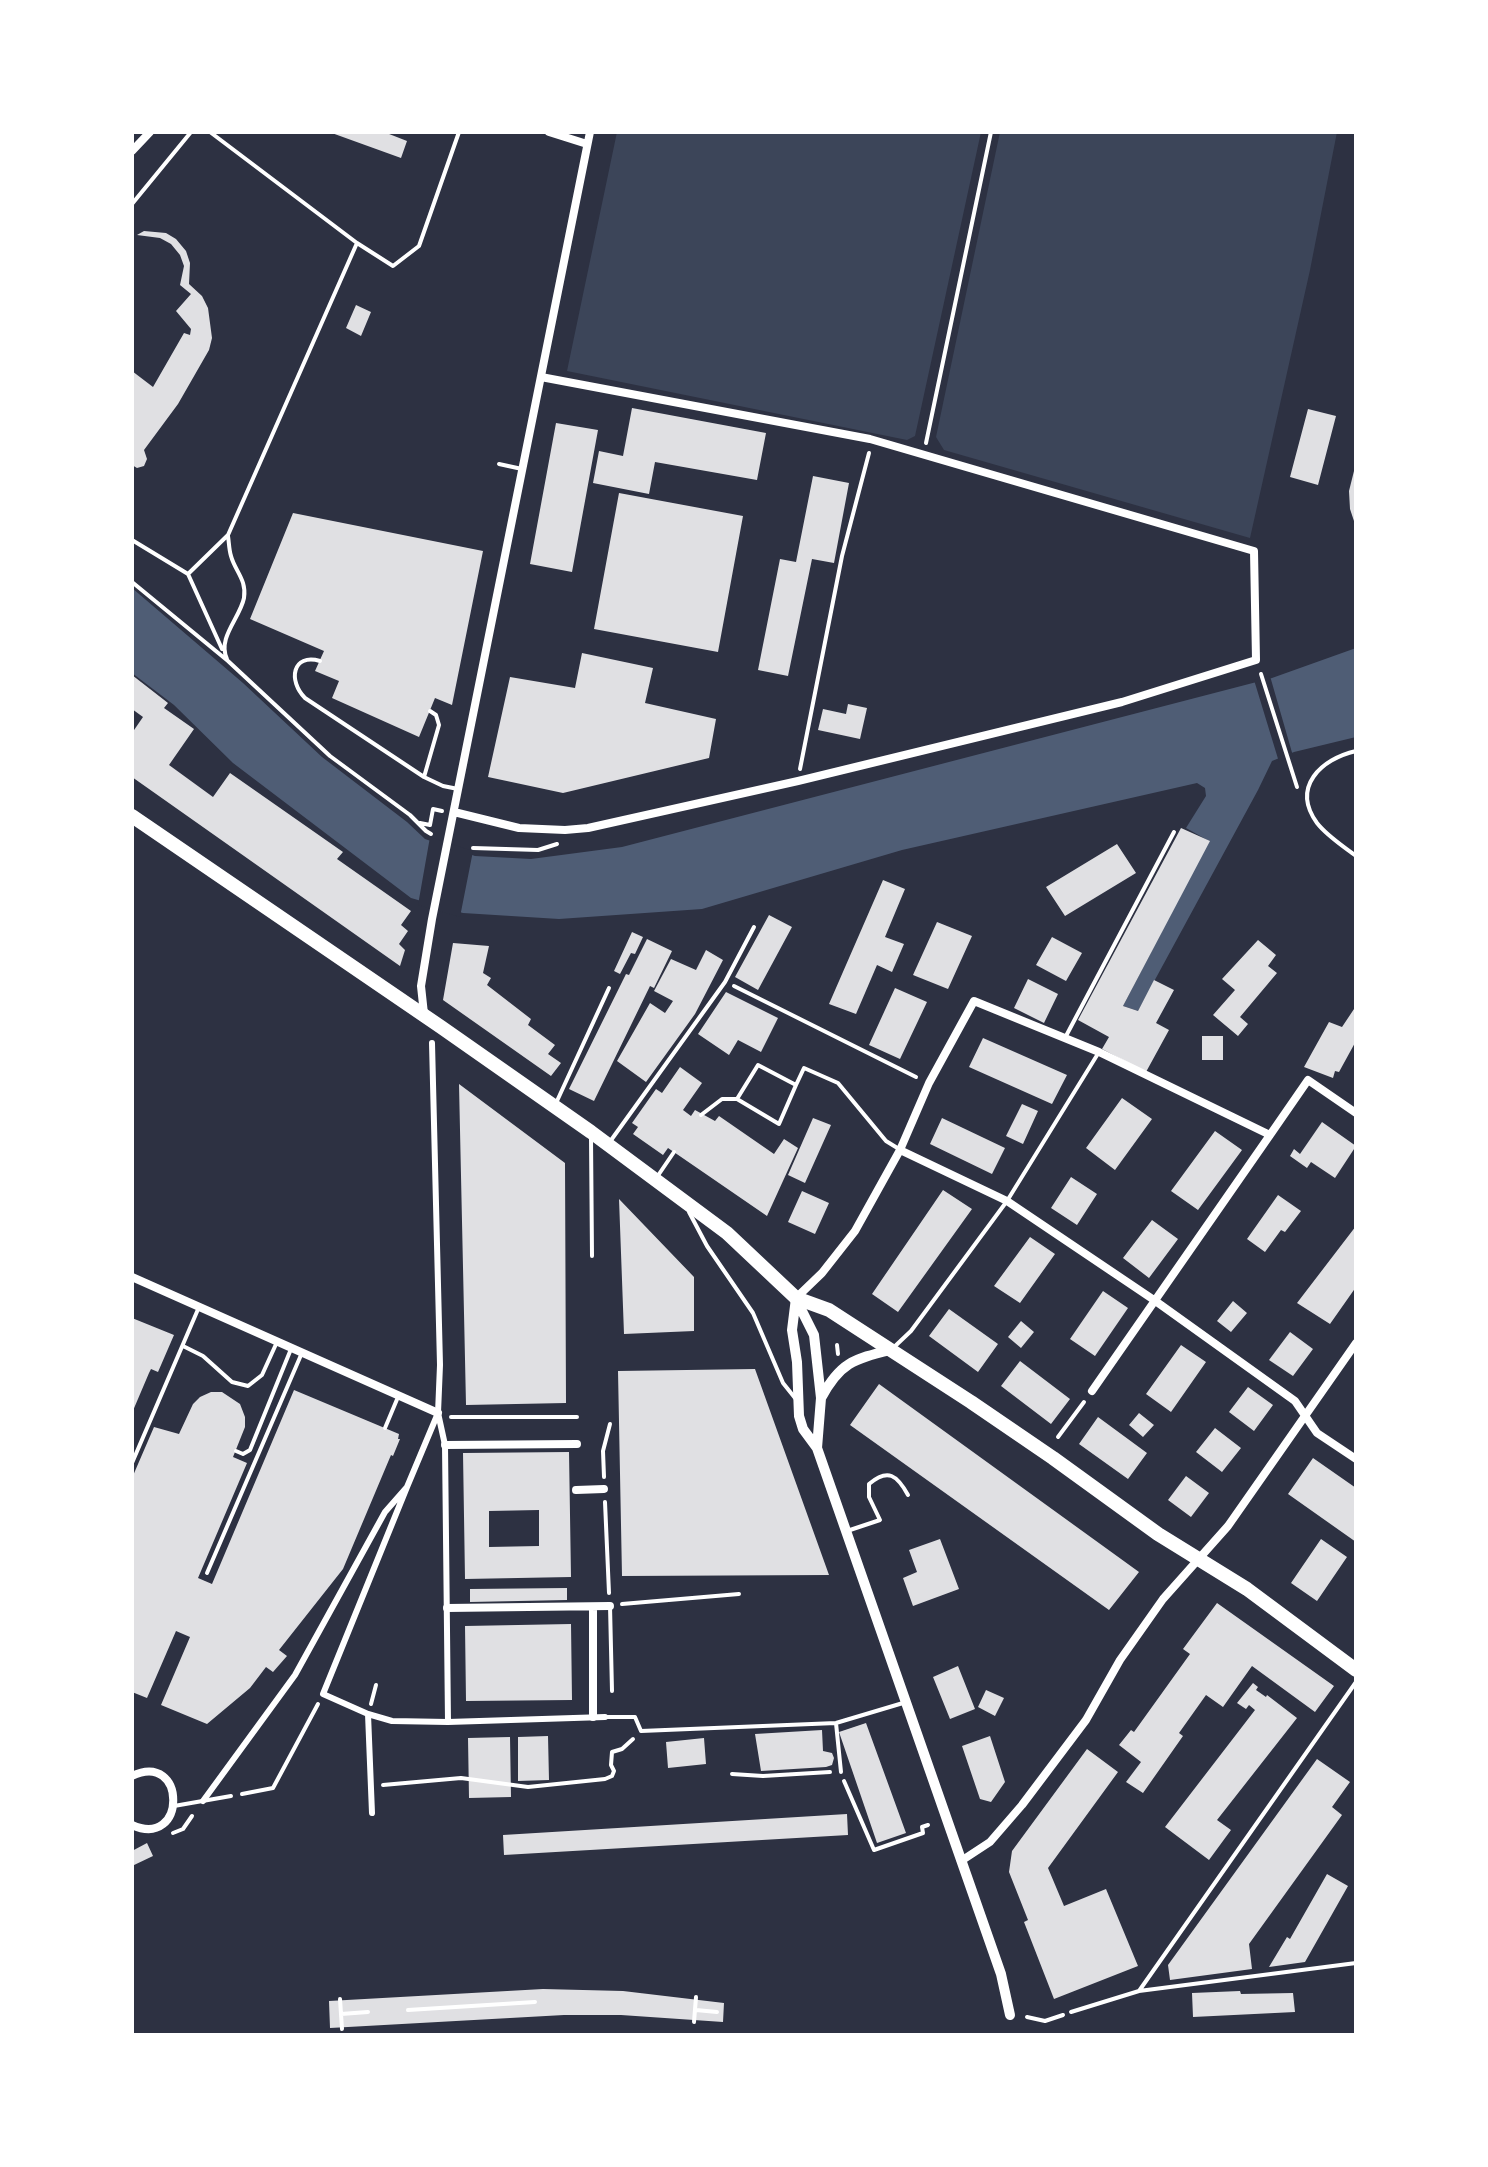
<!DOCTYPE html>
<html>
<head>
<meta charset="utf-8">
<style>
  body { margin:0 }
  #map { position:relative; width:1488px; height:2167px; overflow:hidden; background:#2d3142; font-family:"Golos Text",sans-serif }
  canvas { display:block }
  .frame { position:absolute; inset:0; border:134px solid #fff; pointer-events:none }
</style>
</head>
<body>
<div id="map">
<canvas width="1488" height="2167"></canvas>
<div class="frame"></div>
</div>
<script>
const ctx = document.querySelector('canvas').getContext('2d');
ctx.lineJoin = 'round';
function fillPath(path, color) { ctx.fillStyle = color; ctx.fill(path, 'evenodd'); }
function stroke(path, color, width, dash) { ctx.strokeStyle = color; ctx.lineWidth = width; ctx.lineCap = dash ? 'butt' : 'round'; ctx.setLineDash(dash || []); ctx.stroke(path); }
fillPath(new Path2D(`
  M617,132H981L915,436L907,440L567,371Z
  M1000,132H1337L1310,270L1250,538L944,450L936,437Z`), '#3c4559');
fillPath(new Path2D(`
  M132,588L243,683L322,757L407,822L425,839L475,856L531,859L622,847L1272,678L1356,648V737L1294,752L1272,761L1258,790L1138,1011L1123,1006L1209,841L1186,828L1206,796L1205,788L1197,783L902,850L702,909L559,919L463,913L411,898L233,763L174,705L132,673Z`), '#4f5d75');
fillPath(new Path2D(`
  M1270,676L1293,756L1279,762L1254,680Z
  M430,837L473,851L460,917L418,905Z`), '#2d3142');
fillPath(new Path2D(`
  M329,132H384L407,141L401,158Z
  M144,231L166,233L176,239L186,251L190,263L189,284L202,296L208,308L212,338L209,350L178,404L144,450L147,459L144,466L137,468L132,465V371L153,387L184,333L190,335L191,329L176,311L191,294L180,285L184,266L180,255L171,244L160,238L137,235Z
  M356,305L371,312L361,336L346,328Z
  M632,408L766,433L757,480L655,462L649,494L593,483L599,451L623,456Z
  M1308,409L1336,416L1318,485L1290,477Z
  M556,423L598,430L572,572L530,564Z
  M1355,467H1356L1355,524L1350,509L1349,491Z
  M813,476L849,483L834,563L812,559L788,676L758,670L780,559L796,562Z
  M619,493L743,516L718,652L594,629Z
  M293,513L483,551L452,705L435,698L419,737L332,698L339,681L315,671L324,651L250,619Z
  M582,653L653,668L645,703L716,719L709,758L563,793L488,777L510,677L575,688Z
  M132,675L168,703L164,708L194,729L169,765L213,797L230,773L343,852L337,859L411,911L401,925L408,931L399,944L405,950L400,966L132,777V733L143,717L132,709Z
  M848,704L867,708L860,739L818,730L823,709L846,714Z
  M1181,828L1210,841L1123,1006L1138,1011L1154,980L1174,990L1156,1023L1169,1030L1146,1072L1102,1049L1109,1037L1078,1020Z
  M1117,844L1136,873L1065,916L1046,887Z
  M883,880L905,889L885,937L904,944L892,972L877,965L856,1014L829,1004Z
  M769,915L792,927L758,990L735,977Z
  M937,922L972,936L948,989L913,975Z
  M632,932L643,937L635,954L631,953L620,974L614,971Z
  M1052,937L1082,953L1066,981L1036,965Z
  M647,939L672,951L654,988L650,986L594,1101L569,1089L626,974L629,975Z
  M1258,940L1276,955L1268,966L1277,973L1240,1017L1248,1024L1238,1036L1213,1015L1235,990L1222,979Z
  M453,943L489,946L483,973L491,978L487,985L531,1019L528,1025L555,1045L548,1054L561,1063L551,1076L443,1000Z
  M706,950L723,960L695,1014L646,1082L617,1061L650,1003L665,1013L673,1001L654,991L671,959L696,970Z
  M1028,979L1058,994L1044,1023L1014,1008Z
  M895,988L927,1002L900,1059L869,1045Z
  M726,992L778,1018L761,1052L738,1040L729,1055L698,1034Z
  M1356,1006V1041L1339,1072L1335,1071L1333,1078L1304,1067L1329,1022L1342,1027Z
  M1202,1036H1223V1060H1202Z
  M983,1038L1067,1075L1052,1104L969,1067Z
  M680,1067L702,1083L683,1110L691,1116L695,1110L715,1121L719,1116L774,1154L784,1139L798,1148L767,1216L668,1148L663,1155L633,1134L638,1127L632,1123L656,1089L662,1093Z
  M459,1084L565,1163L566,1403L466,1405Z
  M1122,1098L1152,1119L1115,1170L1086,1148Z
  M1022,1104L1038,1111L1023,1144L1006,1136Z
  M813,1118L831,1125L805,1183L788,1175Z
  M942,1118L1005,1148L992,1174L930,1144Z
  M1322,1122L1356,1146L1335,1178L1311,1162L1307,1168L1290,1156L1294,1149L1300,1154Z
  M1215,1131L1242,1150L1198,1210L1171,1191Z
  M1071,1177L1097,1194L1077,1225L1051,1208Z
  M943,1190L972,1209L898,1312L872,1294Z
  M802,1191L829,1203L815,1234L788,1222Z
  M1278,1195L1301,1211L1285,1232L1281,1230L1265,1252L1247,1239Z
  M619,1199L694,1277V1331L624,1334Z
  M1152,1220L1178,1239L1149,1278L1123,1258Z
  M1356,1226V1287L1330,1324L1297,1303Z
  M1030,1237L1055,1254L1020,1303L994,1286Z
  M1103,1291L1128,1308L1095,1356L1070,1339Z
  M1233,1301L1247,1313L1231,1332L1217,1321Z
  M949,1309L998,1344L978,1372L929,1336Z
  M132,1318L174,1335L158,1372L151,1369L149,1373L132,1413Z
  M1021,1321L1034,1332L1021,1348L1008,1337Z
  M1290,1332L1313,1349L1293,1376L1269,1360Z
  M1181,1345L1206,1362L1171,1412L1146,1394Z
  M1020,1361L1070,1399L1051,1424L1001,1386Z
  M755,1369L829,1575L622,1576L618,1371Z
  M879,1384L1139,1572L1109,1610L850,1425Z
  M1248,1387L1273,1405L1254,1431L1229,1412Z
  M294,1390L399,1434L398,1439H400L393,1456L391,1455L343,1569L279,1650L287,1656L273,1672L266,1667L250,1688L207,1724L161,1705L190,1637L176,1631L147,1698L132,1692V1478L154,1427L179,1434L193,1404L200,1397L211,1392H222L240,1404L245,1417V1427L233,1457L247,1463L198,1578L212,1584Z
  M1139,1413L1154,1425L1143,1437L1129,1425Z
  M1098,1417L1147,1453L1128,1479L1079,1444Z
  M1215,1428L1241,1448L1222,1472L1196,1452Z
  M569,1452L571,1577L465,1579L463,1453ZM539,1510V1546L489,1547V1511Z
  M1313,1458L1356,1488V1542L1288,1494Z
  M1186,1476L1209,1493L1191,1517L1168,1500Z
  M940,1539L959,1589L913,1606L903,1578L917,1572L909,1550Z
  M1321,1539L1347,1557L1317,1601L1291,1583Z
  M567,1588V1600L470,1602V1589Z
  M1217,1603L1334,1686L1315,1712L1252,1666L1223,1707L1206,1695L1179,1733L1183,1736L1143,1793L1126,1782L1141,1762L1119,1745L1131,1730L1134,1732L1190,1654L1183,1649Z
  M571,1624L572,1700L466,1701L465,1626Z
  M958,1666L975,1709L950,1719L933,1677Z
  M1253,1683L1258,1687L1256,1690L1266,1697L1267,1695L1297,1718L1217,1820L1231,1830L1209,1860L1165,1827L1255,1710L1249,1705L1246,1709L1237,1703Z
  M986,1690L1004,1698L995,1716L978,1707Z
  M866,1723L906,1833L877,1843L839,1732Z
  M822,1730L823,1751L832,1753L834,1758L832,1765L826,1767L761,1771L755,1734Z
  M548,1736L549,1780L518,1781V1737Z
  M990,1736L1005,1782L991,1802L980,1799L962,1746Z
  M510,1737L511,1797L469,1798L468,1738Z
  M704,1738L706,1764L668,1768L666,1742Z
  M1087,1749L1118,1772L1048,1868L1064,1906L1106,1889L1138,1966L1054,1999L1024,1922L1028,1920L1009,1872L1012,1851Z
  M1317,1759L1350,1782L1332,1807L1342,1815L1249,1944L1252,1969L1170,1980L1168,1965Z
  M847,1814L848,1835L504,1855L503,1835Z
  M147,1843L153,1856L132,1866V1851Z
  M1327,1874L1348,1886L1305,1962L1269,1967L1287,1937L1290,1939Z
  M543,1989L623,1991L724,2003L723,2022L621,2015H564L330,2028L329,2001Z
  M1240,1991L1241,1994L1293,1993L1295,2012L1193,2017L1192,1993Z`), '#e0e0e3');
stroke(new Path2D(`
  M132,204L191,132
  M357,243L393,266L419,246L459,132
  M926,443L991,132
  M132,540L188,574L228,535L357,243L210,132
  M188,574L222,649
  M132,582L228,661L330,756L410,815L426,831L431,834
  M227,659C217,638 240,618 244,598C247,580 235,571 231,556C229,550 229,542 228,536
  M1261,674L1297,787
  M800,769L842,556L869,453
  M420,823L430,825L433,809L442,811
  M473,848L538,850L557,844
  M734,986L916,1077
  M837,1345L838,1354
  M451,1417H577
  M1058,1437L1084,1402
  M604,1477L603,1451L610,1424
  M605,1502L609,1593
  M622,1604L739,1594
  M371,1704L376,1685
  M732,1774L763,1776L830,1772
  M844,1781L874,1850L923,1833L922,1827L928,1825
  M383,1785L461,1778L528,1787L605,1779L612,1776L614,1771L611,1765L612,1752L622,1749L633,1739
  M242,1794L273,1788L318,1704
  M173,1833L183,1829L192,1816
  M340,1999L342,2029
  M408,2010L535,2002
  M696,2010L717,2012
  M341,2014L368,2012
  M1027,2017L1045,2021L1063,2015
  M694,2022L696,1997`), '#fff', 4);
stroke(new Path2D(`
  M499,464L522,469
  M320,661C292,653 288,681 305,698L424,777L443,786L458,789
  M1356,751C1321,759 1291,787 1317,823C1327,836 1343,846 1356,856
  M424,777L439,725L436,715L430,711
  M1066,1036L1174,832
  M796,1085L779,1124L737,1099L758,1065L796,1085L804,1068L838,1083L886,1141L899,1149
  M557,1101L609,988
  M701,1115L722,1099H737
  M591,1138L592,1256
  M609,1143L725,982L754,927
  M657,1177L674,1152
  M689,1212L707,1246L753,1313L783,1383L795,1398
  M183,1346L203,1356L232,1382L248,1386L262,1375L277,1342
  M892,1349L911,1331L1007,1201L1099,1052
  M385,1428L398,1397
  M236,1451L243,1454L250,1450L291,1349
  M132,1463L199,1307
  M847,1531L880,1520L869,1497V1484C888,1468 897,1475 908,1495
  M207,1573L301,1355
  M610,1606L612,1691
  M605,1717H635L641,1731L836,1723L903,1703
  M836,1723L841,1772
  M174,1806L231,1796
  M1139,1991L1356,1682
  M1071,2012L1139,1991L1356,1963`), '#fff', 4);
stroke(new Path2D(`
  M407,1487L323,1694L368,1714L392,1721L448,1722L445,1445L438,1413L440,1365L432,1043
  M368,1714L372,1813
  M448,1722L605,1717
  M203,1801L295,1675L385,1512L407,1487L438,1413`), '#fff', 6);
stroke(new Path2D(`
  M549,132L587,144
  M132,151L150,132
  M454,812L519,828L565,830L588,828L798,781L1122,702L1256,660L1254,551L870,439L541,377
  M424,1014L421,986L432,919L590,132
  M900,1150L1007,1201L1154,1300L1295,1401L1317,1433L1356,1459
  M132,1277L438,1413
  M796,1298L822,1273L855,1231L900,1150L929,1083L974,1001L1099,1052L1270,1135L1308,1080L1356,1113
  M1092,1391L1270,1135
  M445,1445L577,1444
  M576,1490L604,1489
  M593,1607V1717
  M447,1608L610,1606
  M132,1776C187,1750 187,1850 132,1825
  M961,1861L990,1842L1022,1805L1086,1720L1120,1660L1163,1599L1228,1526L1356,1343`), '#fff', 8);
stroke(new Path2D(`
  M796,1298L792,1330L797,1362L799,1416L803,1429L817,1448L1001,1974L1010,2015
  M796,1299L814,1335L821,1398L817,1448
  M821,1398C840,1363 853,1359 891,1350`), '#fff', 10);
stroke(new Path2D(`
  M132,816L441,1027L591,1132L727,1233L796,1298L829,1310L971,1402L1053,1458L1158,1534L1247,1589L1356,1670`), '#fff', 14);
</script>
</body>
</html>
